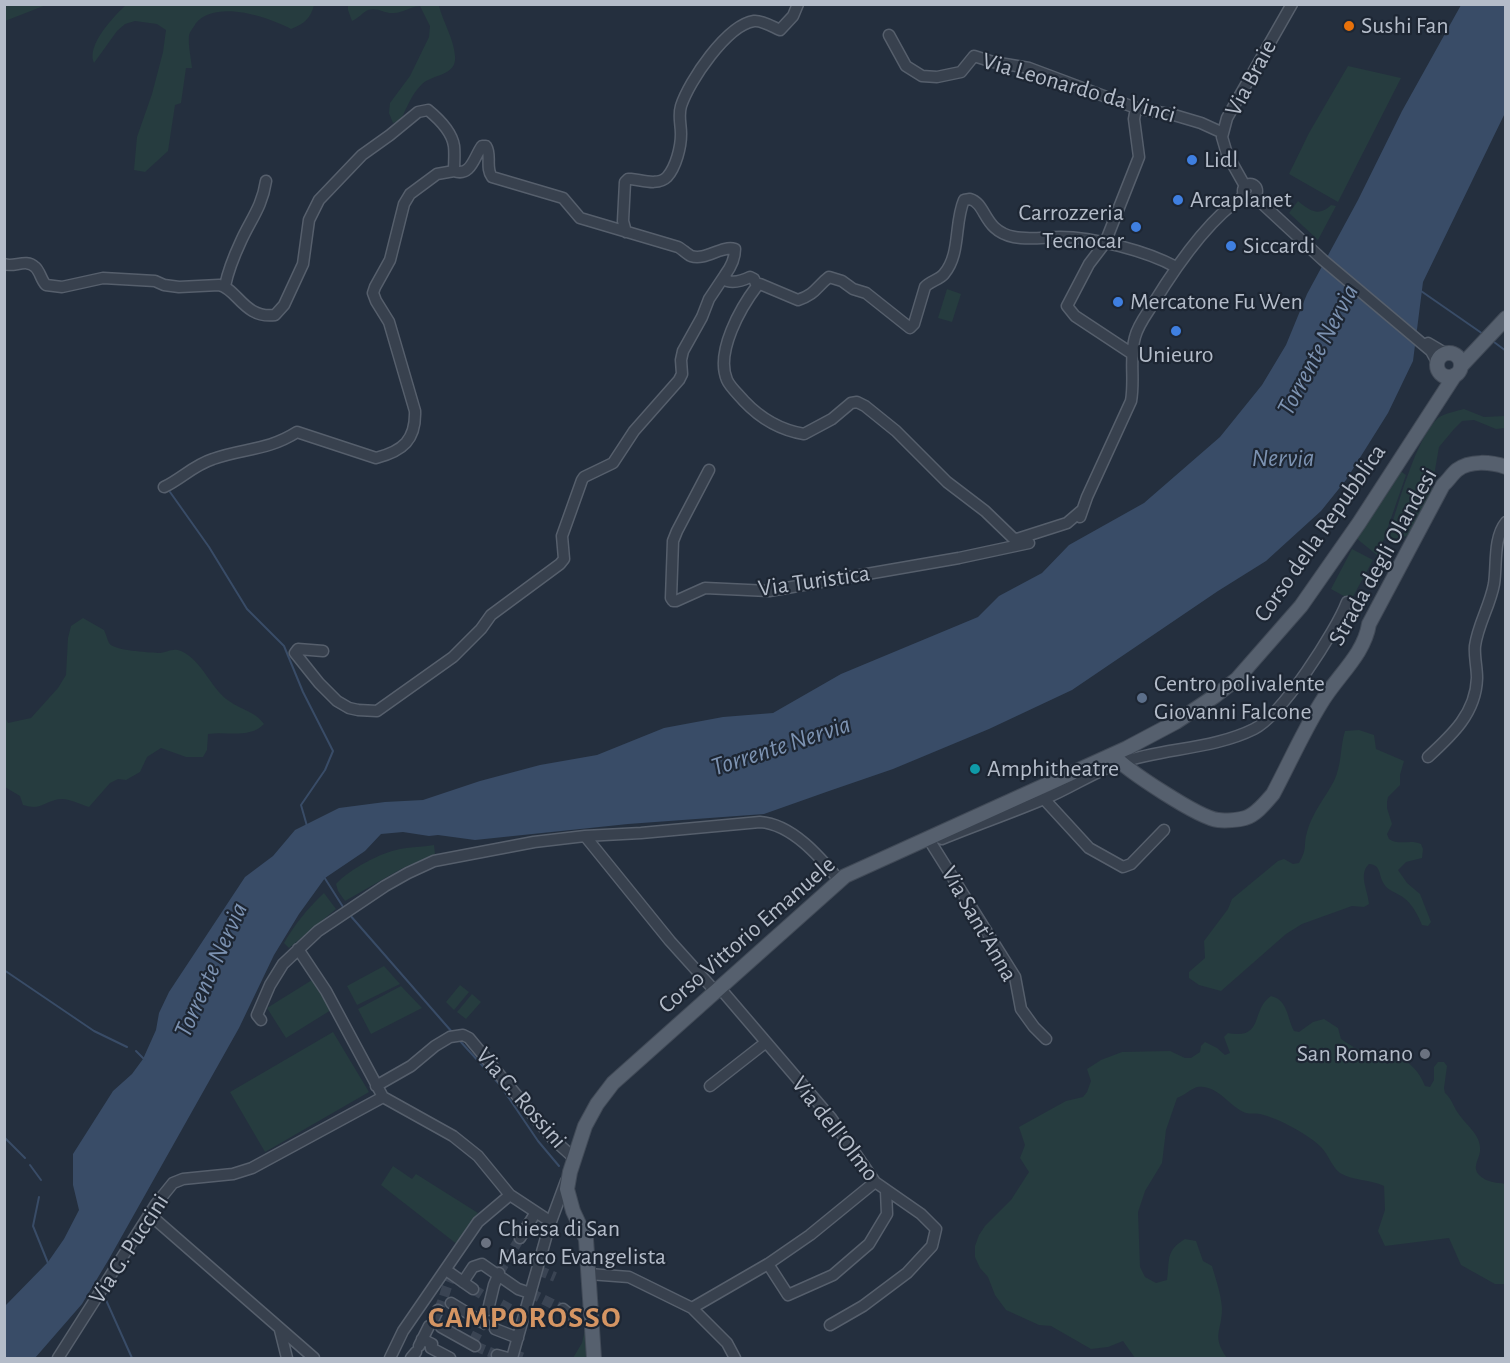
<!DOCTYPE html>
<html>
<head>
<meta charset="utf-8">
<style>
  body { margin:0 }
  #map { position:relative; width:1510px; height:1363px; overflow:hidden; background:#242f3e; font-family:"Alegreya Sans",sans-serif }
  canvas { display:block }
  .frame { position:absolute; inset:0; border:6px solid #b4bcc9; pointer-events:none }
</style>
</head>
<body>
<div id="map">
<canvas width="1510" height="1363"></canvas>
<div class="frame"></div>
</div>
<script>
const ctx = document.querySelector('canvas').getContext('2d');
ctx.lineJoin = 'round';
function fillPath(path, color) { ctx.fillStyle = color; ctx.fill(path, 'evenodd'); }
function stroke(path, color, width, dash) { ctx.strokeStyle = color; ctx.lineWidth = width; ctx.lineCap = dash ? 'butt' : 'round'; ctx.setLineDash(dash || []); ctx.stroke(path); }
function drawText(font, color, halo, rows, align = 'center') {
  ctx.font = font + ' "Alegreya Sans",sans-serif'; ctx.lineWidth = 4.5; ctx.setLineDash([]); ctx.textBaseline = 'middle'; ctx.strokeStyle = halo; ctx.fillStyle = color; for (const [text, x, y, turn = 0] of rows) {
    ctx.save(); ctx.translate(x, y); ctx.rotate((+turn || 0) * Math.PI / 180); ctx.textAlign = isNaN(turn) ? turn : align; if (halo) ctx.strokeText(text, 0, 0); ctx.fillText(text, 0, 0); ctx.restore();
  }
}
fillPath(new Path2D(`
  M5,4H46V5L5,21Z
  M127,4H314V5C311,18 304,24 291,29C266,16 216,0 196,23C194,27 190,31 189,35C188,45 191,58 192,68H186L181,103L175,105L168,151L145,172L134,170L137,137L152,94L163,52L166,30L157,24L135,21L125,24L117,31L94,63C86,45 114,16 127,4Z
  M348,4H437L439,6C443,22 454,39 455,56C457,76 433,74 422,84C411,95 407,108 400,121L393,123L389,113L390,103L410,76L429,37L430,26L420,6C408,7 402,14 392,13C384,13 377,7 368,10C363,12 359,18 352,21L348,10Z
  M1348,66L1401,78L1338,202L1289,174L1309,133Z
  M1298,201C1310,211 1319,217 1331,205L1336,206L1318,240L1289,213Z
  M947,289L961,294L952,322L938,318Z
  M1464,409L1484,417L1505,416V428L1496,429L1474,420L1462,421L1454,429L1439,447L1430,499L1414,527L1407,536L1390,540L1388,537C1397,509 1416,437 1438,418C1445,413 1457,411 1464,409Z
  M1399,470L1406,475L1378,556L1356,538Z
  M1352,549L1373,560L1351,600L1331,589Z
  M83,618L104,630C106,634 107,639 109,643C114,651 148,652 158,653C167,653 172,647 181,651C203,661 210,688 229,701C241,710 255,711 264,724C250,739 226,731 208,734L207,750L203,757H186L161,748L147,757L140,772L126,780L118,779L110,783L89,807C79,804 66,796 55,800C41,804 40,810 23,805L20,796L5,787V717L8,723L31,718L58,688L66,675L68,638L71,626Z
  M1359,730L1374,735L1376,749L1404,761L1400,775V785L1388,797L1387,802V808L1392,824L1387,834L1389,839C1399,846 1410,839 1421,844L1423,849L1422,858L1406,862L1398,870L1407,883L1420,894L1431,922L1428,926L1422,925C1418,915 1412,904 1404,898C1398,893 1388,891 1384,884C1378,875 1382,865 1369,864C1358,874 1368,891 1369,904L1364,907L1352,906L1302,924L1286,934L1221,991L1199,985L1189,978V972L1205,958L1204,941L1228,909L1232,899L1278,861L1284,859L1293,864L1299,863C1308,848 1303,846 1307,832C1312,813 1325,798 1334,781C1342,764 1340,747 1345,731Z
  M434,845L435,854L401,869L345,901L338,891L336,884C350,869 380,853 400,849C411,847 422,847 434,845Z
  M324,893L336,909L289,948L284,943C295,924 307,909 324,893Z
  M384,966L400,984L357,1005L347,986Z
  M312,980L331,1010L286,1038L267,1008Z
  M460,985L469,992L454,1010L446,1002Z
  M401,986L422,1008L371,1034L358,1009Z
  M472,994L481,1002L466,1019L457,1012Z
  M1271,996C1288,1000 1287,1018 1294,1031L1299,1032L1313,1022L1324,1019L1338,1028L1341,1039L1355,1048L1370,1053L1378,1060L1388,1064L1396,1056C1411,1063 1419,1071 1425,1086L1430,1087L1434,1080V1067L1438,1062H1444L1447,1066L1444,1088L1445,1093C1452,1099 1453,1106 1458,1113C1465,1124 1480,1134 1480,1148C1481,1158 1471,1166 1479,1175C1487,1183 1496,1182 1505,1184V1284H1495L1461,1265L1449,1238L1385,1246L1378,1231L1385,1210L1384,1186C1370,1179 1353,1181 1340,1173C1331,1166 1329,1155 1321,1147C1308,1134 1278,1118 1260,1114C1255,1113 1250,1114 1246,1113C1229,1107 1218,1084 1197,1087C1191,1089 1183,1096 1177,1098L1166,1130L1162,1163L1145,1191L1138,1212L1140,1267L1145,1277L1156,1283L1167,1280C1170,1260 1165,1251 1185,1239L1196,1241L1203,1261L1212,1266C1216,1280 1221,1294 1222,1308C1222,1332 1211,1335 1227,1358H1233H1135L1123,1341L1108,1347L1091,1349L1051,1326L1039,1325L1006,1310L995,1295L988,1277L980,1268L975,1257V1246L979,1235L985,1226L1011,1200L1029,1172L1020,1158L1025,1145L1019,1127L1066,1101L1083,1097L1087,1092L1091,1081L1087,1069L1101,1060L1122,1052L1170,1051L1185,1058H1191L1200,1052L1201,1046L1205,1042L1217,1048L1225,1055L1230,1053L1224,1037L1228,1033C1265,1040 1250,1010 1271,996Z
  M333,1032L369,1092L265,1152L230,1092Z
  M393,1166L412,1179L416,1174L478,1213L458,1245L381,1185Z
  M586,1325L589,1358H573L582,1343Z`), '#263c3f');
fillPath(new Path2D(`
  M1461,5H1505V113L1423,282L1413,361L1388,413L1346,480L1321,511L1266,561L1218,591L1072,690L989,729L893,769L829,791L764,814L628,824L475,840L438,835L429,836L403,832L381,834L365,851L325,878L299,914L274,955L239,1028L109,1259L82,1304L35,1358H5V1306L48,1262L64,1239L79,1210L73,1185V1154L113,1091L132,1074L143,1059L156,1030L159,1013L169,992L245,877L273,856L295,830L339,808L385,802L423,800L480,781L540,765L597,755L664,728L723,717L773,713L841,674L978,617L999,596L1042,573L1069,545L1144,503L1220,437L1262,385L1286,345L1307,294L1358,200L1402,111Z`), '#394c67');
stroke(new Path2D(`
  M1421,291L1483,334
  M1494,342L1506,351
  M170,492L209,547L247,609L284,646L303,692L333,751L325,770L301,805L307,826
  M324,877L345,910
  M349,914L452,1032
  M4,970L94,1031L127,1047
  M460,1041L500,1085L538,1141L559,1166
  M136,1051L145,1060
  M4,1137L25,1158
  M30,1165L41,1180
  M39,1197L33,1226L48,1263
  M106,1300L132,1358`), '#394c67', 2);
stroke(new Path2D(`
  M538,1270L555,1277
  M499,1273L520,1238
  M473,1289L489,1299
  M530,1293L563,1309
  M501,1304L512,1310
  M438,1310C445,1299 445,1287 452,1276
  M473,1342L482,1324
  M475,1346L497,1355
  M513,1354L524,1358`), '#3a4453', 10, [10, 5]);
const minor = new Path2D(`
  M889,35L906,66L922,76L937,77L961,72L974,56L993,62L1029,68L1136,108L1174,115L1201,123L1223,133
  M1243 191a7 7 0 1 1 14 0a7 7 0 1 1-14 0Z
  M1245,186L1227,154L1222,137L1227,118L1292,4
  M1255,197L1323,260L1431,351L1437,362
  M626,232L623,221L625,182L628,179H631C642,180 658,186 667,177C676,167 681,147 681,134C681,124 678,116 681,106C689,81 727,25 754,21C762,20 773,27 780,30L793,16L798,4
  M4,264C14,268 26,258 35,267C40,271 41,280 46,285L62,287L103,278L155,281L164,285L179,287L219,285C237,288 244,319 275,315L284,305L303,264L309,220L319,200L362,155L390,135L418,112L428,110C439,119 452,132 454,146C455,154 454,163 454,171C471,177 474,157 482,146H486C492,155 485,168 492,177L563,198L580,218L678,247C682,249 687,254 691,256C706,261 721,245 735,249C735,259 731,267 725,275L727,281C735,283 742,281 750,277L754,279L757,286C741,307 715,352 727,380C730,387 739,395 744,401C761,419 780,430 804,434L832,419L851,403L857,402L865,406L896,431L947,482L985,511L1013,538L1017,539L1067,523L1081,511
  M760,284L798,300C816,294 816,287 829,277L842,281L853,289L866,293L910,328L914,324L925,287C930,281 939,280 944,274C961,254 954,223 964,200L970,199C987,204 983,231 1014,237C1029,240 1045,237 1060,237C1093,237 1147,251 1176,267
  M225,286C228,271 234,256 241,241C251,219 262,207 266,181
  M1428,343L1445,353
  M1131,353L1075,316L1067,306L1089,264L1105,243L1139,157L1134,119L1136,108
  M709,470L677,531L673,541L671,598L673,601H676L705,588L769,591L959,558L1029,543
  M164,487C181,479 194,465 213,459C243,448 267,451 297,432L376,458C403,451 416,440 415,411L389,322L376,301L373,293L375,287L390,260L404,204L410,194L437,174L454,171
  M1080,517L1087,497L1131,401C1135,379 1129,358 1135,337C1138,325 1146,315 1153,304C1175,268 1208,219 1244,196
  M323,651L298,649L295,653L319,683L337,701L349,708L358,710L377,711L453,657L481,629L491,615L560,564L564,559L562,536L582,480L584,477L613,463L634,431L679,380L682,374L681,360L683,351L702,317L709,299L725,275
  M1428,757C1452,735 1476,713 1477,678C1477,667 1474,656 1475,646C1478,624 1490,606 1494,584C1497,565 1493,538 1506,522
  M1044,799L1089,848L1123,867L1131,864L1164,830
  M585,836L670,941L715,991
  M928,838L1015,977L1021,1009L1034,1027L1046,1039
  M942,839C976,825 1011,813 1044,799C1071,788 1095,771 1122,762C1165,748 1214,749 1254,729C1282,715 1336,631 1347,602
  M298,949L326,991L383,1097L453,1136L478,1156L510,1195L551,1222
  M719,987L831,1118L875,1182L921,1214L936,1229L932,1246L907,1273L863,1306L830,1325
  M261,1020L257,1015L270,985L283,964L318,931L385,886L408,873L434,861L534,842L585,836L641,833L760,822C792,824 820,857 840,881
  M376,1086L411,1066L435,1046L450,1037L463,1035L469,1038L553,1139L574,1158
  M710,1086L765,1043
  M149,1214L314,1358
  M520,1238L536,1212
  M768,1264L788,1295L833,1275L869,1244L887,1214L886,1191
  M446,1270L473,1289
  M589,1274L629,1277L692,1308L727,1343L735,1358
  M463,1282L473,1267L482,1264L518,1289L530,1293
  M451,1303L484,1323
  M692,1308L768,1264L810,1235L875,1182
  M563,1309L574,1318
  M488,1310L494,1285L499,1273
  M434,1318L438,1310
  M441,1327L475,1346
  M495,1329L518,1338
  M280,1330L287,1358
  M422,1339L432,1344L431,1348L450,1358
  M419,1346L429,1326
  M497,1355L508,1358
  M58,1358L156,1204L173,1183L183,1179L233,1174L252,1168L383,1097
  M390,1358L403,1331L478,1222L510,1195
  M411,1358L416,1352
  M512,1358L549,1227L566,1181`);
const major = new Path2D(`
  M1437 365a12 12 0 1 1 24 0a12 12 0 1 1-24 0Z
  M1462,365L1506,318
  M1113,755C1126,770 1199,818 1218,820C1225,821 1239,820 1245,818C1256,815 1266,802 1273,794C1289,764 1303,732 1321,703C1337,676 1364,655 1369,624L1443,485C1448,481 1452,474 1457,470C1470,460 1491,462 1506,467
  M594,1358L586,1239L573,1211L567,1189L570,1172L585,1126L597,1104L613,1083L845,876L1127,748L1176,722L1215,696L1237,679L1301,606L1359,523L1455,375`);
stroke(minor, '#565f6c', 13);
stroke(major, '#414a57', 16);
stroke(minor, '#38414e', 10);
stroke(major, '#56606e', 14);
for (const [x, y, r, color] of [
  [1349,26,6,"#e8710a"],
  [1192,160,6,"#3f7fe0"],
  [1178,200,6,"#3f7fe0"],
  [1136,227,6,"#3f7fe0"],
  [1231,246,6,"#3f7fe0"],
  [1118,302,6,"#3f7fe0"],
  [1176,331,6,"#3f7fe0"],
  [1142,698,6,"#5c6f8a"],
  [975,769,6,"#0f9aa8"],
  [1425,1054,6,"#6b7280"],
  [486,1243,6,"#6b7280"]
]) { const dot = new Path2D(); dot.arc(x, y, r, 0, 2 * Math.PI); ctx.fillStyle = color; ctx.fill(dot); stroke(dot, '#1d2633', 2); }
drawText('24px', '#b4bcc9', '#1d2633', [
  ["Sushi Fan",1361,26],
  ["Lidl",1204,160],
  ["Arcaplanet",1190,200],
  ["Carrozzeria",1124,213,"right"],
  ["Tecnocar",1124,241,"right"],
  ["Siccardi",1243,246],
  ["Mercatone Fu Wen",1130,302],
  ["Unieuro",1176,355,"center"],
  ["Centro polivalente",1154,684],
  ["Giovanni Falcone",1154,712],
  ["Amphitheatre",987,769],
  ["San Romano",1413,1054,"right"],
  ["Chiesa di San",498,1229],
  ["Marco Evangelista",498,1257]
], 'left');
drawText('24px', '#b4bcc9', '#1d2633', [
  ["Via Braie",1251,78,-62],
  ["Via Leonardo da Vinci",1079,88,16],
  ["Corso della Repubblica",1320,533,-55],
  ["Strada degli Olandesi",1383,557,-61],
  ["Via Turistica",814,581,-8],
  ["Via Sant'Anna",979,924,60],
  ["Corso Vittorio Emanuele",747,935,-41],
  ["Via G. Rossini",521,1098,49],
  ["Via dell'Olmo",835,1129,52],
  ["Via G. Puccini",129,1249,-57]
]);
drawText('italic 26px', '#7c92b1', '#1d2633', [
  ["Torrente Nervia",1318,350,-62],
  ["Nervia",1283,458],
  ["Torrente Nervia",781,746,-18],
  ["Torrente Nervia",211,970,-66]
]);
ctx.letterSpacing = '1.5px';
drawText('bold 30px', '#d59563', '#1d2633', [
  ["CAMPOROSSO",525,1318]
]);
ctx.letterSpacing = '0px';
</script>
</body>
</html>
